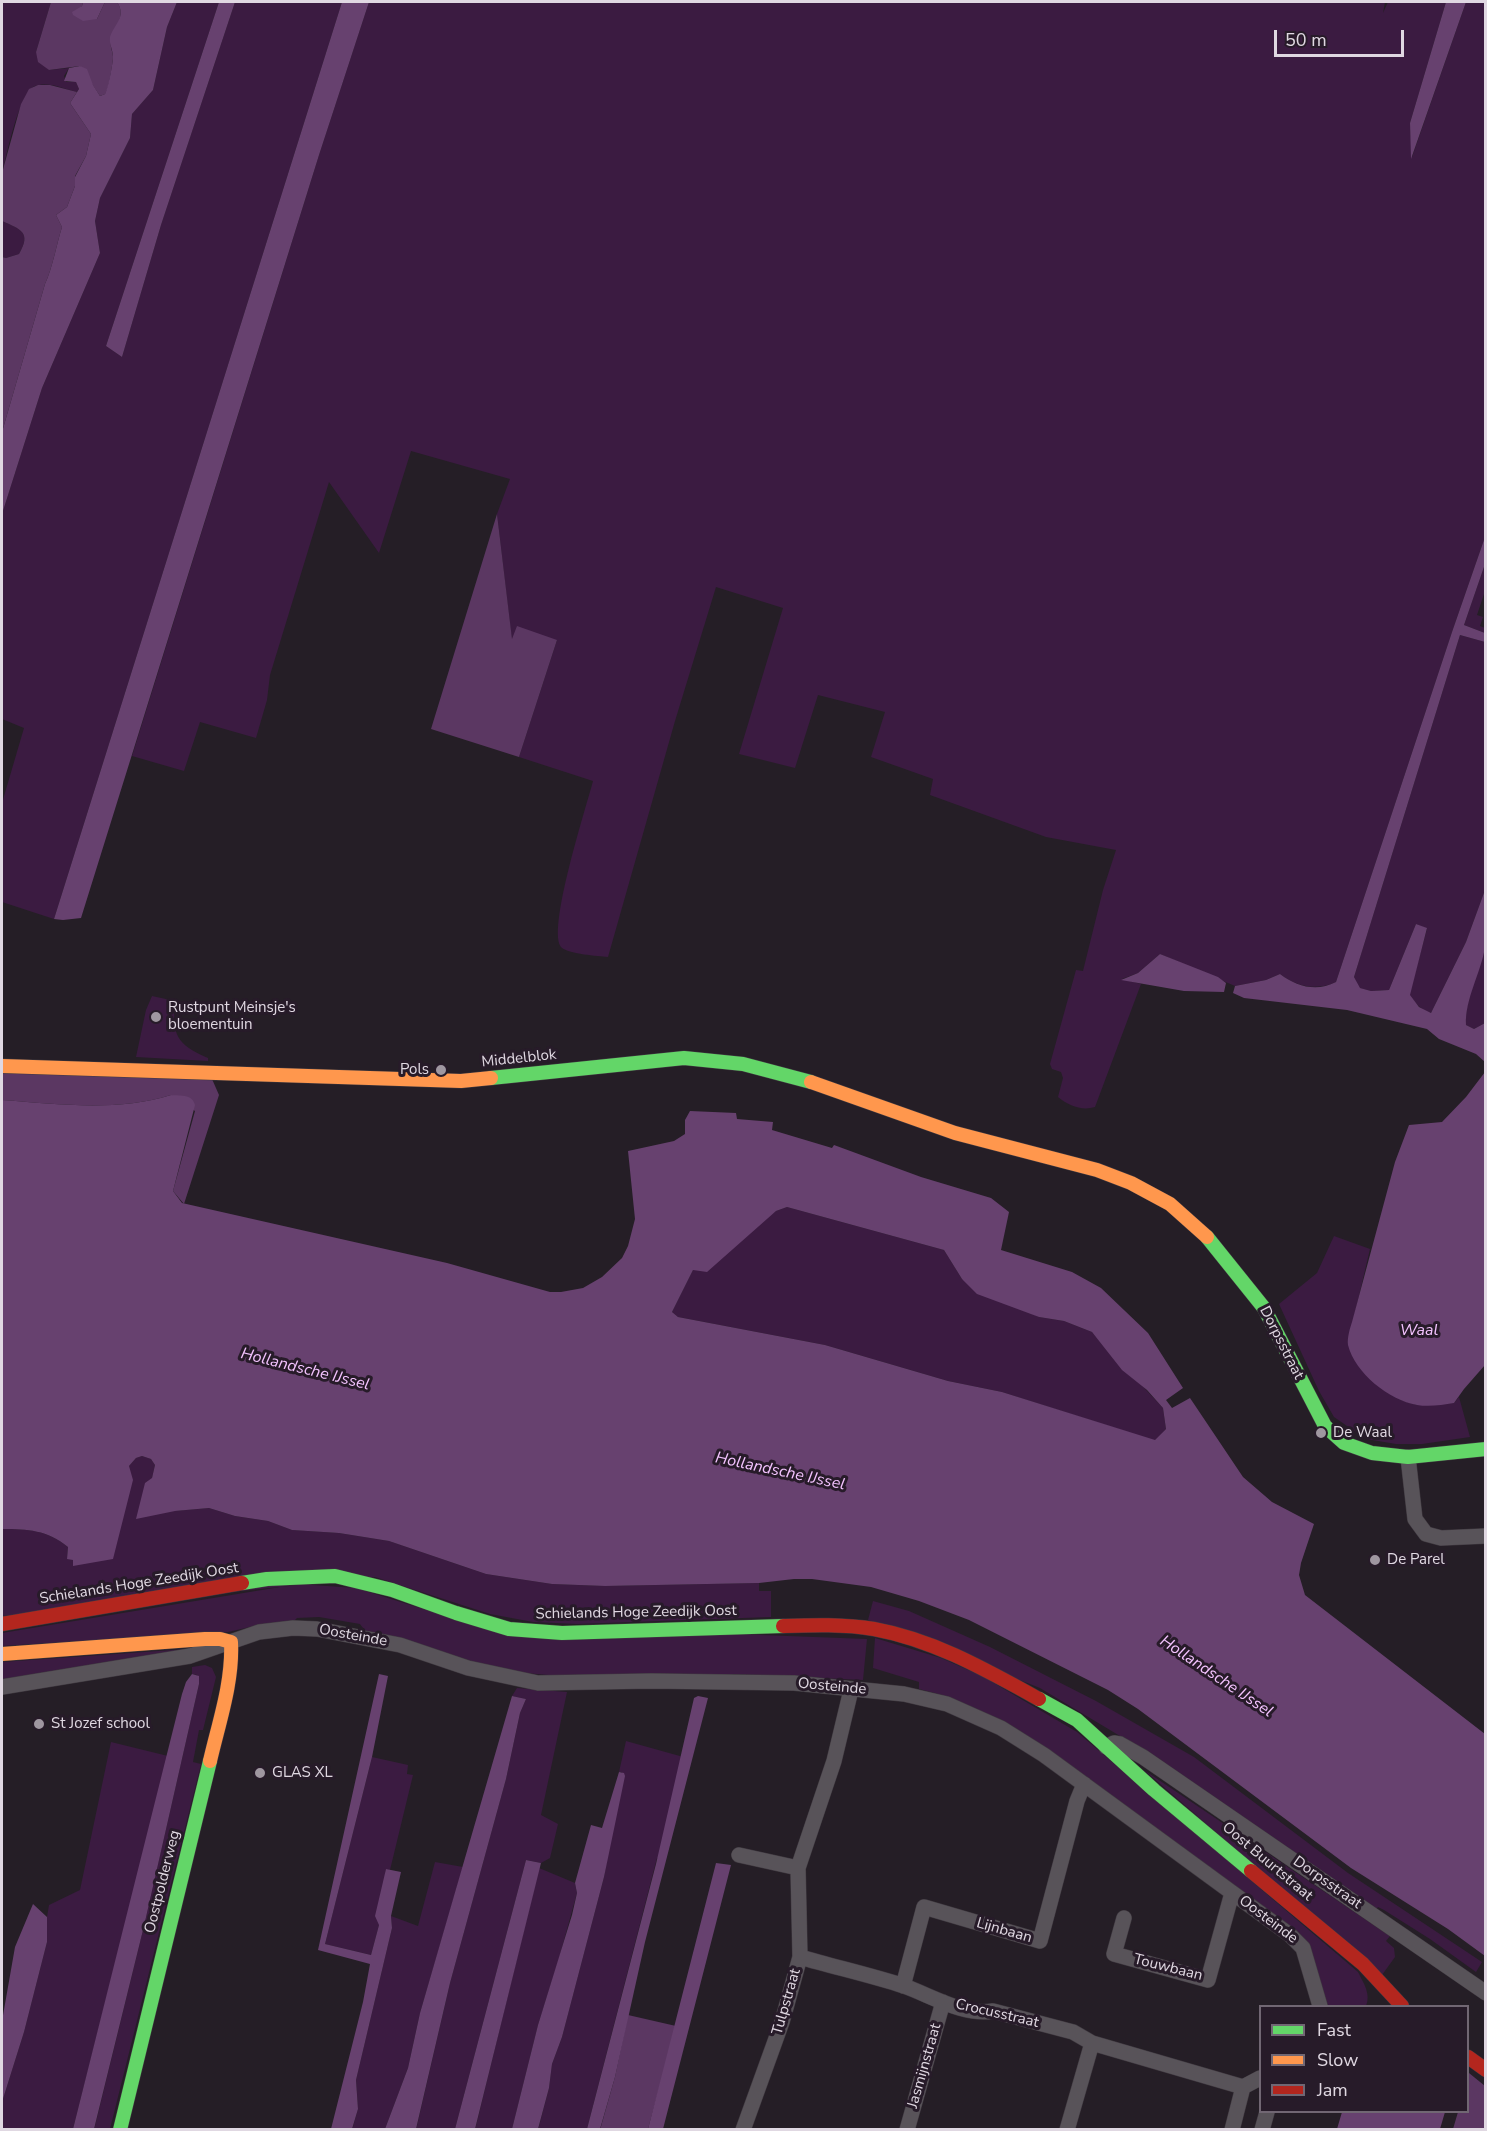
<!DOCTYPE html>
<html>
<head>
<meta charset="utf-8">
<style>
  body { margin:0 }
  #map { position:relative; width:1487px; height:2131px; overflow:hidden; background:#251e26; font-family:"Nunito Sans",sans-serif }
  canvas { display:block }
  .frame { position:absolute; inset:0; border:3px solid #e0d8e2; pointer-events:none }
  .legend { position:absolute; left:1259px; top:2005px; width:210px; height:108px; box-sizing:border-box; background:#271b29; border:2px solid #716773; margin:0; padding:8px 10px; list-style:none; font-size:18px; color:#e0d8e2 }
  .legend li { display:flex; align-items:center; gap:12px; height:30px }
  .legend b { width:30px; border:2px solid #716773 }
  .scale { position:absolute; left:1274px; top:30px; width:130px; height:27px; box-sizing:border-box; border:3px solid #e0d8e2; border-top:0; padding-left:8px; font-size:18px; line-height:21px; white-space:nowrap; color:#e0d8e2; -webkit-text-stroke:4px #271b29; paint-order:stroke }
</style>
</head>
<body>
<div id="map">
<canvas width="1487" height="2131"></canvas>
<div class="frame"></div>
<ul class="legend">
<li><b style="height:8px;background:#63d668"></b>Fast</li>
<li><b style="height:8px;background:#ff974d"></b>Slow</li>
<li><b style="height:8px;background:#b3261e"></b>Jam</li>
</ul>
<div class="scale">50 m</div>
</div>
<script>
const ctx = document.querySelector('canvas').getContext('2d');
ctx.lineJoin = 'round';
function fillPath(path, color) { ctx.fillStyle = color; ctx.fill(path, 'evenodd'); }
function stroke(path, color, width, dash) { ctx.strokeStyle = color; ctx.lineWidth = width; ctx.lineCap = dash ? 'butt' : 'round'; ctx.setLineDash(dash || []); ctx.stroke(path); }
function drawText(font, color, halo, rows, align = 'center') {
  ctx.font = font + ' "Nunito Sans",sans-serif'; ctx.lineWidth = 6; ctx.setLineDash([]); ctx.textBaseline = 'middle'; ctx.strokeStyle = halo; ctx.fillStyle = color; for (const [text, x, y, turn = 0] of rows) {
    ctx.save(); ctx.translate(x, y); ctx.rotate((+turn || 0) * Math.PI / 180); ctx.textAlign = isNaN(turn) ? turn : align; if (halo) ctx.strokeText(text, 0, 0); ctx.fillText(text, 0, 0); ctx.restore();
  }
}
fillPath(new Path2D(`
  M2,2H51L36,52L49,70L69,68L64,76L66,82H76L79,89L77,92C65,89 48,81 35,86C19,92 7,155 2,173Z
  M177,2H219L106,346L122,357L161,225L235,2H342L54,919L2,902V803L24,728L2,719V514L42,388L100,253L95,221L100,198L130,138L132,114L153,90L167,27Z
  M369,2H1385L1383,13L1388,2H1446L1410,123L1412,157L1466,2H1485V537L1452,632L1336,982C1317,991 1297,987 1280,974L1266,980L1235,986L1160,954L1138,973L1122,979L1141,984L1095,1107C1082,1111 1069,1106 1058,1097L1063,1078L1061,1072L1052,1069L1050,1064L1076,970L1083,971L1103,890L1116,850L1046,837L930,795L933,779L871,757L885,712L818,695L795,768L739,754L783,608L716,587L675,721L608,957C597,956 570,954 562,948C545,934 587,805 593,781L519,757L557,640L512,641L497,514L510,479L411,451L379,553L329,482L270,675L267,700L256,738L200,722L184,771L132,756L319,155Z
  M2,221C20,229 32,232 19,254L6,258L2,257Z
  M1485,564V591L1477,615L1483,617L1480,626L1485,628V633L1464,625Z
  M1460,635L1485,642V890L1466,942L1431,1013C1421,1010 1416,1004 1409,995L1427,929L1416,924L1389,990L1371,991L1359,988L1354,977Z
  M1485,947V1023L1474,1029L1466,1025C1465,999 1477,971 1485,947Z
  M152,996L175,1001C172,1035 176,1044 208,1058V1061L136,1057L146,1010Z
  M787,1207L944,1250L962,1279L1039,1317L1064,1321L1092,1332L1163,1408L1166,1429L1155,1441L1002,1392L948,1381L825,1345L678,1317L672,1312L693,1270L776,1211Z
  M1334,1236L1370,1249L1348,1343L1372,1380L1401,1400L1417,1405L1454,1403L1459,1397L1470,1437L1422,1444H1396L1366,1439L1334,1417L1319,1391L1279,1304L1317,1273Z
  M142,1456L151,1459L155,1465L152,1478L175,1511L209,1508L235,1516L268,1521L292,1530L339,1533L389,1541L486,1574L552,1584L605,1586L759,1583V1591H771V1617L577,1624L533,1622L490,1614L375,1577L2,1616V1529C28,1529 47,1530 68,1547L67,1559H73V1565L129,1471V1466L136,1458Z
  M298,1584L356,1588L471,1624L867,1639L863,1680L732,1674L731,1677L560,1676L525,1673L487,1666L365,1631L360,1624L319,1617L297,1618L292,1623L250,1627L228,1632L2,1646V1633Z
  M873,1601L909,1611L990,1647L1096,1701L1194,1757L1348,1873L1482,1962L1476,1972L1430,1939L1384,1910L1378,1907L1375,1911L1140,1748L1040,1688L868,1620Z
  M875,1638L941,1658L982,1676L1077,1732L1358,1972C1364,1984 1371,1994 1366,2006H1329L1325,2001C1318,1974 1315,1950 1295,1930L1040,1744L942,1695L919,1689V1682L873,1668Z
  M187,1649L2,1681V1662Z
  M205,1665L212,1668L216,1677L203,1730H199L193,1762L201,1764L110,2129L94,2130L144,1926L199,1684L197,1675L192,1674V1667Z
  M517,1688L567,1692L541,1815L558,1824L550,1858L541,1863L526,1860L455,2129L416,2130L450,1983L506,1779L520,1713L526,1699L512,1696Z
  M626,1741L687,1758L684,1779L666,1859L657,1858L587,2129L538,2130L549,2088L552,2064L562,2037L604,1877L622,1772H619Z
  M111,1742L168,1756L73,2129L2,2130V2102L24,2032L47,1942V1917L49,1905L80,1890Z
  M372,1757L408,1765L407,1774L413,1775L390,1870L386,1869L379,1925L371,1955L325,1944Z
  M1144,1770L1390,1936L1386,1941L1394,1948L1395,1957L1382,1975Z
  M435,1862L463,1867L420,2013L408,2068L385,2129L352,2130L358,2109L356,2080L392,1928L391,1916L418,1926Z
  M539,1868L575,1883L577,1893L558,1962L538,2025L512,2129L475,2130Z`), '#3b1b41');
fillPath(new Path2D(`
  M51,2H83L82,6L78,10L97,19L105,2H117C127,15 114,28 111,43C110,47 113,52 113,57C113,62 109,86 107,90C105,95 105,94 100,96L80,66L49,70L38,62L36,52Z
  M38,85H50L77,92L70,103L91,134L86,156L75,176V186L67,207L56,215L62,227C56,246 53,266 45,284L2,432V257L6,258L19,254C32,232 20,229 2,221V173L21,104L29,89Z
  M497,514L512,639L517,626L557,640L519,757L431,729Z
  M2,1073L212,1079L219,1095L184,1204L173,1191L195,1111L171,1095C117,1112 57,1104 2,1100Z
  M628,2015L676,2026L648,2129L600,2130L615,2077Z
  M1469,2073L1485,2086V2129H1453L1458,2112H1468Z`), '#5b3762');
fillPath(new Path2D(`
  M83,2H105L97,19L83,21L73,15L72,12L82,6Z
  M117,2H177L167,27L153,90L132,114L130,138L100,198L95,221L100,253L42,388L2,514V432L45,284C53,266 56,246 62,227L56,215L67,207L75,186V177L86,156L91,134L70,103L79,89L76,82L64,81L69,68L80,66L87,69L93,85L100,96L105,94C108,89 113,63 113,57C113,50 109,44 110,37C114,24 127,17 117,2Z
  M219,2H235L161,225L122,357L106,346Z
  M342,2H369L319,155L81,918L63,920L54,919Z
  M1446,2H1466L1411,159L1410,123Z
  M1485,537V564L1464,625L1485,633V642L1460,635L1354,977L1360,988L1371,991L1389,990L1416,924L1427,928L1410,995L1419,1007L1431,1013L1466,942L1485,890C1486,908 1487,929 1485,947C1481,973 1465,998 1466,1025L1474,1029L1485,1023V1066V1062L1476,1054L1439,1039L1427,1029L1347,1010L1244,998L1233,993L1235,986L1266,980L1280,974C1297,987 1317,992 1336,982L1452,632Z
  M1160,954L1218,977L1226,983L1224,992L1184,991L1121,980L1138,973Z
  M1485,1072V1365L1464,1389L1454,1403C1442,1405 1429,1407 1417,1405C1389,1400 1355,1373 1348,1345C1347,1338 1350,1328 1352,1322L1395,1162L1409,1125L1442,1122L1466,1097Z
  M171,1095C182,1096 192,1094 195,1105L173,1191L182,1203L447,1263L550,1292H561L583,1288L602,1277L622,1258L628,1246L635,1219L628,1151L674,1141L685,1134V1120L690,1111L736,1113L737,1119L773,1122L772,1130L832,1148L834,1145L921,1177L991,1198L1009,1212L1001,1250L1072,1272L1101,1288L1148,1333L1183,1388L1166,1400L1172,1408L1190,1398L1243,1477L1272,1502L1314,1524L1301,1563L1299,1575L1305,1595L1485,1734V1956L1448,1929L1351,1868L1138,1709L1108,1690L969,1620L919,1601L871,1587L812,1579H794L759,1583L605,1586L552,1584L486,1574L389,1541L339,1533L292,1530L268,1521L235,1516L209,1508L175,1511L136,1519L145,1483L152,1478L155,1465L151,1459L142,1456L136,1458L129,1466L133,1480L113,1559L73,1566V1560L67,1559L68,1547C47,1530 28,1529 2,1529V1100C57,1104 117,1112 171,1095ZM787,1207L944,1250L962,1279L977,1294L1039,1317L1064,1321L1092,1332L1122,1370L1147,1390L1163,1408L1166,1429L1155,1440L1002,1392L948,1381L825,1345L678,1317L672,1312L693,1270L707,1272L776,1211Z
  M192,1674L199,1676V1684L144,1926L94,2129H73L182,1694L186,1682Z
  M379,1674L388,1676L372,1757L325,1944L371,1955L379,1925L375,1916L386,1869L401,1872L391,1916L392,1928L356,2080L358,2109L352,2129H331L363,2002L370,1964L318,1950Z
  M512,1696L526,1699L520,1713L506,1779L450,1983L416,2129H385L408,2068L420,2013Z
  M698,1696L708,1698L645,1942L615,2077L600,2129H587L656,1864L694,1698Z
  M619,1772L624,1773L625,1776L604,1877L562,2037L552,2064L549,2088L538,2129H512L538,2025L572,1915L577,1893L575,1883L591,1825L602,1828Z
  M526,1860L541,1863L475,2129H455Z
  M716,1863L731,1865L663,2129H648Z
  M33,1904L47,1917V1942L24,2032L2,2102V2021L15,1947Z
  M1342,2112H1445L1440,2129H1337Z`), '#67416f');
const street = new Path2D(`
  M1408,1457L1415,1519L1426,1534L1441,1538L1486,1536
  M2,1687L190,1656L259,1632L293,1628L317,1629L400,1645L468,1668L538,1683L651,1681L794,1683L904,1694L947,1704L1001,1728L1044,1755L1290,1935L1303,1948L1320,2006
  M1106,1747L1114,1743L1120,1744L1143,1757L1486,1993
  M739,1855L798,1868
  M1124,1918L1114,1954L1208,1980L1232,1893
  M800,1957C834,1967 870,1975 904,1986C932,1996 963,2016 993,2011L1073,2032L1092,2043L1243,2087L1260,2078
  M903,1986L924,1907L1040,1941L1077,1801L1084,1784
  M743,2130L782,2022L800,1957L798,1868L834,1761L851,1690
  M907,2130L943,2002
  M1067,2130L1092,2043
  M1232,2130L1243,2087
  M1262,2130L1267,2112`);
const fast = new Path2D(`
  M491,1078L684,1058L743,1064L811,1082
  M1207,1237L1264,1308L1325,1426L1344,1443L1372,1453L1408,1457L1486,1449
  M242,1583L267,1579L335,1576L392,1590L456,1613L509,1629L562,1633L783,1626
  M1039,1699L1077,1720L1154,1790L1251,1871
  M120,2130L210,1761`);
const slow = new Path2D(`
  M2,1066C155,1070 308,1077 461,1081L491,1078
  M811,1082L955,1133L1097,1170L1131,1183L1170,1204L1207,1237
  M2,1654L205,1639H220L231,1642C233,1682 219,1722 210,1761`);
const jam = new Path2D(`
  M2,1624L242,1583
  M783,1626C813,1625 844,1624 874,1629C934,1640 986,1670 1039,1699
  M1251,1871L1363,1964L1402,2006
  M1468,2057L1486,2070`);
stroke(street, '#403a41', 16);
stroke(fast, '#403a41', 15);
stroke(slow, '#403a41', 15);
stroke(jam, '#403a41', 15);
stroke(street, '#585359', 15);
stroke(fast, '#63d668', 14);
stroke(slow, '#ff974d', 14);
stroke(jam, '#b3261e', 14);
for (const [x, y, r, color] of [
  [156,1017,6,"#9f97a0"],
  [441,1070,6,"#9f97a0"],
  [1321,1433,6,"#9f97a0"],
  [1375,1560,6,"#9f97a0"],
  [39,1724,6,"#9f97a0"],
  [260,1773,6,"#9f97a0"]
]) { const dot = new Path2D(); dot.arc(x, y, r, 0, 2 * Math.PI); ctx.fillStyle = color; ctx.fill(dot); stroke(dot, '#271b29', 2); }
drawText('15px', '#e0d8e2', '#271b29', [
  ["Rustpunt Meinsje's",168,1008],
  ["bloementuin",168,1025],
  ["Pols",429,1070,"right"],
  ["De Waal",1333,1433],
  ["De Parel",1387,1560],
  ["St Jozef school",51,1724],
  ["GLAS XL",272,1773]
], 'left');
drawText('15px', '#e0d8e2', '#271b29', [
  ["Middelblok",519,1059,-6],
  ["Dorpsstraat",1281,1343,63],
  ["Schielands Hoge Zeedijk Oost",139,1584,-9],
  ["Schielands Hoge Zeedijk Oost",636,1613,-1],
  ["Oosteinde",353,1636,10],
  ["Oosteinde",832,1687,5],
  ["Oost Buurtstraat",1267,1862,40],
  ["Oostpolderweg",163,1882,-76],
  ["Dorpsstraat",1327,1883,35],
  ["Oosteinde",1268,1920,37],
  ["Lijnbaan",1004,1931,16],
  ["Touwbaan",1168,1968,14],
  ["Tulpstraat",787,2002,-74],
  ["Crocusstraat",997,2014,13],
  ["Jasmijnstraat",925,2066,-74]
]);
drawText('italic 16px', '#f4c3ff', '#271b29', [
  ["Waal",1419,1331],
  ["Hollandsche IJssel",305,1370,14],
  ["Hollandsche IJssel",780,1472,12],
  ["Hollandsche IJssel",1216,1677,34]
]);
</script>
</body>
</html>
